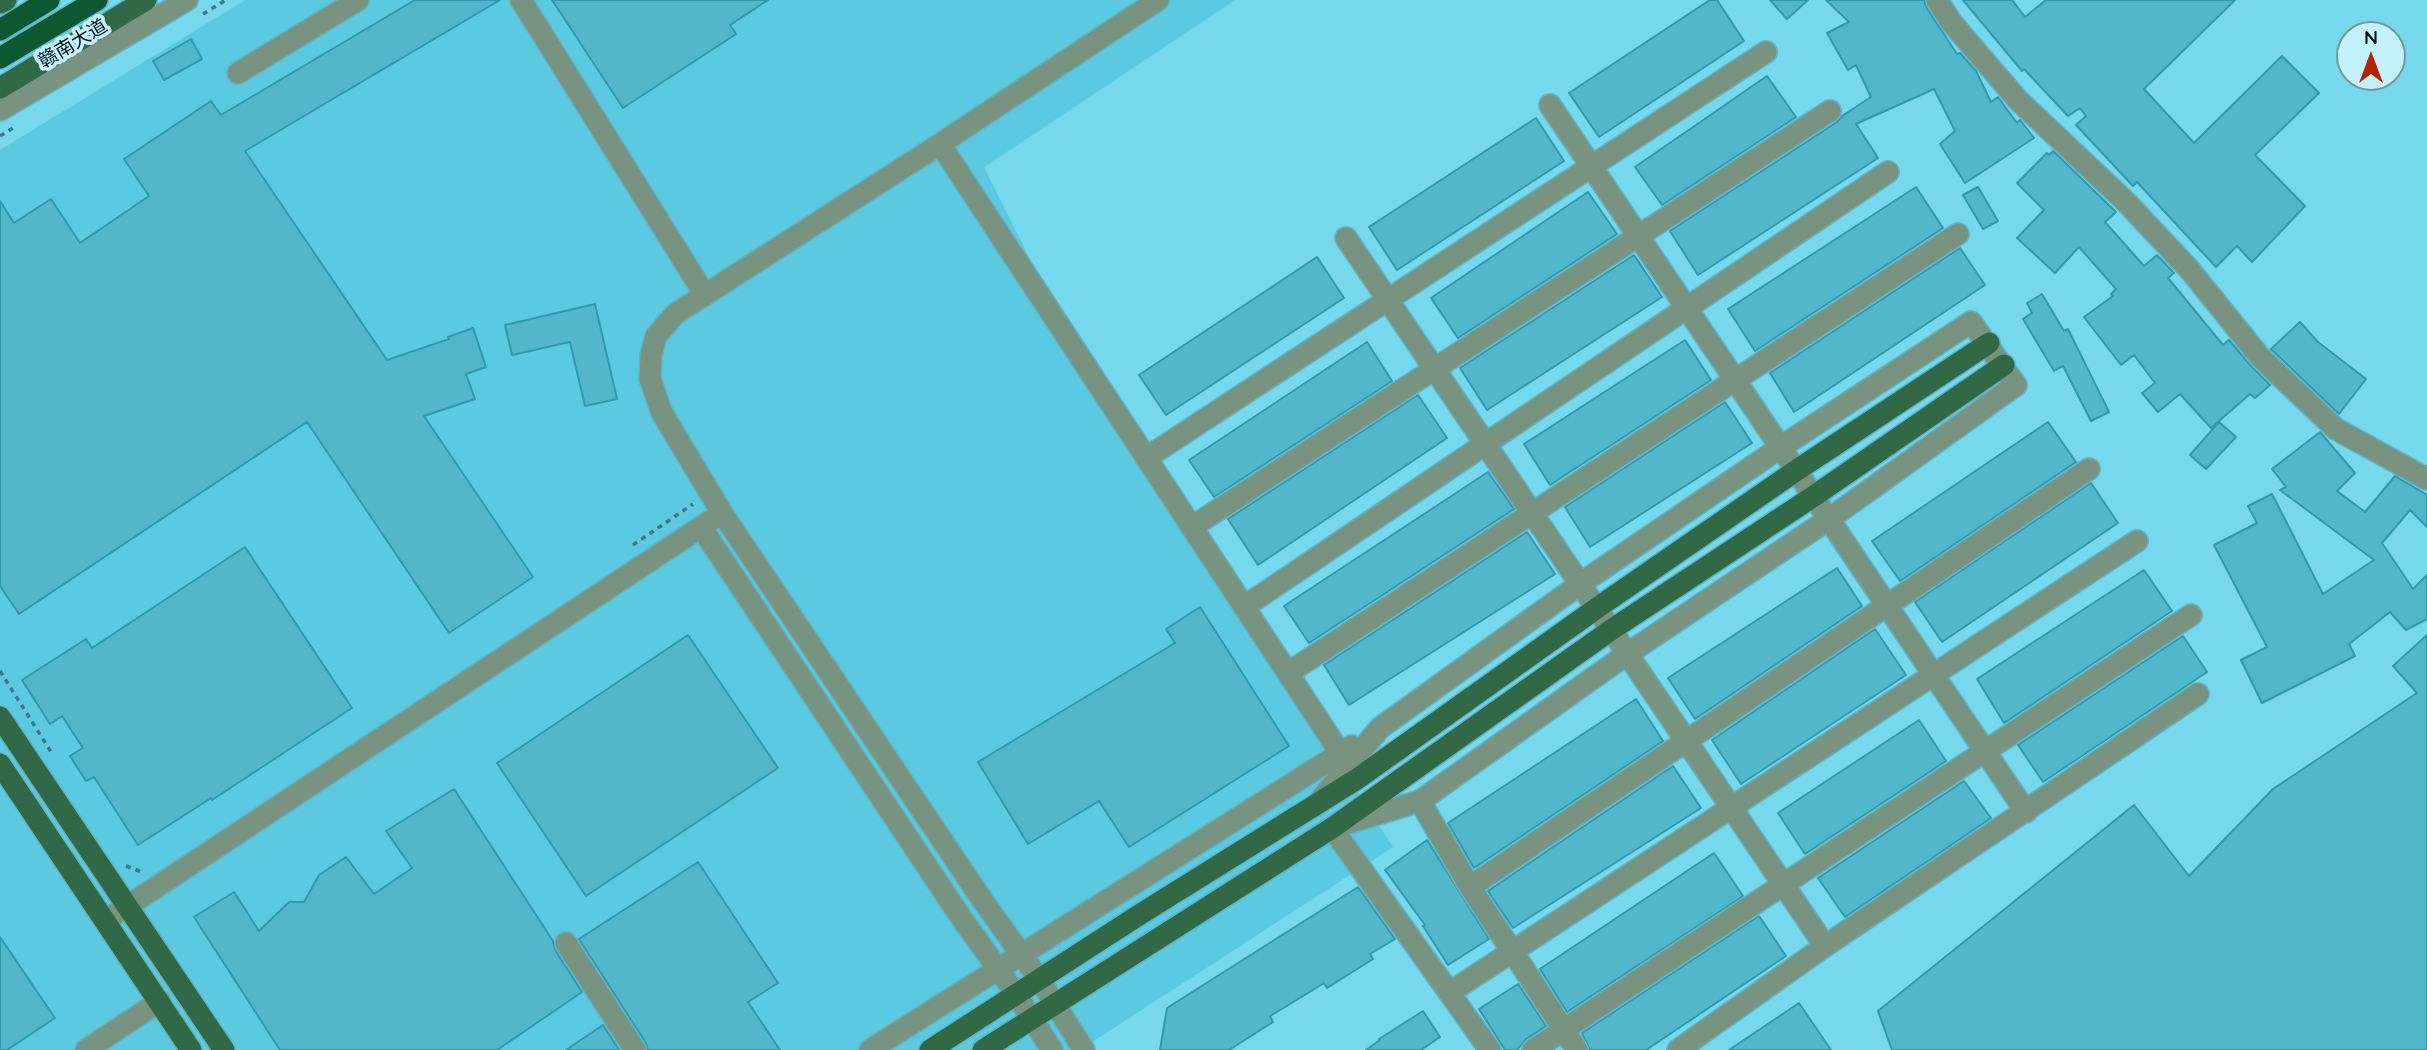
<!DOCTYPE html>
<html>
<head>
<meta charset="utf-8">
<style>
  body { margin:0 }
  #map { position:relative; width:2427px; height:1050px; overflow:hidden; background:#76d8ed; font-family:Quicksand,sans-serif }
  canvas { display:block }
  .north { position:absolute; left:2336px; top:21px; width:70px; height:70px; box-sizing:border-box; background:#c4f1fc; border:2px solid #7697a0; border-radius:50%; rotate:0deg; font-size:19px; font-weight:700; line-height:28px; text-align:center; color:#001116 }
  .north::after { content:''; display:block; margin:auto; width:24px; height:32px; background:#b02400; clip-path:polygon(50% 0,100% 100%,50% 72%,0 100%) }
</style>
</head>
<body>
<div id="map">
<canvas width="2427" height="1050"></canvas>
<div class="north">N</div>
</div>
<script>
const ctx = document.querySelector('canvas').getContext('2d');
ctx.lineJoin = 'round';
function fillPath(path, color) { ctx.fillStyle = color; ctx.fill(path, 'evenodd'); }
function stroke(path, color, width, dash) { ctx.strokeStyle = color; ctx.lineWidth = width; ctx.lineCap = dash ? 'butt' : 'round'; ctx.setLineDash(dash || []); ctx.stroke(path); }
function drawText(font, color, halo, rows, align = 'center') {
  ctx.font = font + ' Quicksand,"Noto Sans SC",sans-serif'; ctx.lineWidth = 7; ctx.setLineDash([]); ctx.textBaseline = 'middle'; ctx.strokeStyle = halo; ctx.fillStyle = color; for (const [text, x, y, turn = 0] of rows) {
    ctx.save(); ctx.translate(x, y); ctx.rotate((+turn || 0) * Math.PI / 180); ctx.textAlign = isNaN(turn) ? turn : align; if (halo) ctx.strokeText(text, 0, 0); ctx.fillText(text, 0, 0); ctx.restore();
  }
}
fillPath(new Path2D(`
  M245,0H1235L984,167L1094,387L1393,847L1080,1050H0V150Z`), '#5bcae1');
const building = new Path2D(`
  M415,0H500L245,151L387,360L449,339L448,337L473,328L486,367L466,374L475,399L424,416L533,577L449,633L307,422L19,614L0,586V201L14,223L51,199L80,243L149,196L124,159L211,101L221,115Z
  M552,0H768L730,25L736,34L623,108Z
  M1710,0H1717L1744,41L1599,137L1569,93Z
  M1770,0H1808L1787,19Z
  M1826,0H1924L1926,7L1957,54L1960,53L1976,71L1991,102L1998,97L2017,123L2020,120L2034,138L1965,183L1940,144L1955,131L1934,89L1856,124L1878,158L1698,275L1670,231L1837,122L1842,116L1871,97L1856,65L1848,70L1827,33L1849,22Z
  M1963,0H2012L2025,17L2046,0H2235L2144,89L2194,143L2282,56L2319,93L2255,155L2305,206L2252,262L2237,246L2216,267L2137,182L2133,186L2076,125L2086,116L2080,108L2068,116L2024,69L2022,71Z
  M191,39L202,59L164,80L153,61Z
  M1767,76L1796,117L1662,205L1635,167Z
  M1536,118L1564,161L1397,270L1369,227Z
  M2053,151L2116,212L2105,222L2144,266L2157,255L2174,273L2168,278L2223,345L2229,340L2250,365L2270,385L2255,398L2250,394L2211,428L2180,394L2158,412L2142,393L2155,383L2134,355L2121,365L2084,317L2113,296L2111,294L2116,289L2079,247L2055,273L2017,238L2044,210L2017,183L2047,153L2049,155Z
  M1916,187L1943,228L1755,351L1728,309Z
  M1978,187L1998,221L1983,229L1963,195Z
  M1588,192L1617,234L1458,338L1431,298Z
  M1960,248L1985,285L1794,412L1770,373Z
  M1634,255L1662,297L1487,410L1460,368Z
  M1317,257L1344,298L1166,415L1139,375Z
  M2042,294L2064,331L2068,329L2109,412L2091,421L2063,366L2054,371L2023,319L2032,313L2027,303Z
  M595,304L617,399L585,406L570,342L512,355L505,325Z
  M2300,322L2318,342L2366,379L2339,414L2271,349Z
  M1685,340L1711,380L1550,485L1524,444Z
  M1367,342L1392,381L1214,497L1189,460Z
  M1418,395L1447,438L1258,565L1228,519Z
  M1725,402L1752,443L1590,547L1565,507Z
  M2048,422L2076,462L1900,581L1872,541Z
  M2219,422L2236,437L2206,469L2190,455Z
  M2320,432L2355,473L2337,491L2365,512L2395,476L2427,495V527L2410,510L2382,543L2413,589L2427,575V619L2406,630L2390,612L2349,644L2355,656L2262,703L2241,660L2267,647L2214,545L2257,523L2248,506L2272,494L2323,594L2374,560L2280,490L2286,487L2272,469Z
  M1488,472L1514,509L1309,643L1284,606Z
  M2091,483L2118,523L1942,642L1915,602Z
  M1527,532L1555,574L1349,705L1324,665Z
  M245,547L352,708L212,800L211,798L138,845L94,777L86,781L70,756L83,748L62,716L50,724L22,680L86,639L92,648Z
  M1837,568L1862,606L1695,719L1668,678Z
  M2144,570L2172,611L2004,723L1977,679Z
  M1200,607L1289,746L1129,847L1099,801L1028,844L978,762L1175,643L1166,629Z
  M1875,629L1906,675L1741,784L1712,740Z
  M688,635L778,768L586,896L497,763Z
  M2427,635V1050H1892L1878,1011L2134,805L2189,876L2273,789L2417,693L2393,666Z
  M2183,636L2207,672L2043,782L2018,745Z
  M1636,699L1663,741L1474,868L1448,823Z
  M1919,720L1946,761L1805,854L1778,813Z
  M1673,766L1701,808L1513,928L1488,891Z
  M1964,781L1991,818L1845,917L1818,878Z
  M454,789L553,941L555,950L582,992L497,1050H280L194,917L234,892L259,931L289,902H304L319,875L346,857L374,894L412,868L386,831Z
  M1427,840L1489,939L1448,965L1423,926L1425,925L1385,870Z
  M1714,853L1743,896L1567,1012L1540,969Z
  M698,862L778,983L748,1002L780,1050H648L646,1043L579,939Z
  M1358,887L1395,939L1370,954L1373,959L1327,988L1324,983L1295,1001L1270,1016L1273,1022L1229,1050H1160L1167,1008Z
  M1759,916L1786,956L1646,1050H1590L1582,1033Z
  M0,937L55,1018L7,1050H0Z
  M1518,984L1546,1026L1526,1039L1517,1050H1505L1479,1009Z
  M1799,1003L1831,1050H1729Z
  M1423,1011L1440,1037L1421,1050H1366L1380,1040L1379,1039Z
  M603,1025L619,1050H566Z`);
fillPath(building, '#53b7cc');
stroke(building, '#3199ae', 2);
const minor = new Path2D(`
  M521,0L705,295
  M1937,0L1951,22L2018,100L2126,202L2189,269L2260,357L2336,429L2427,479
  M238,73L358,0
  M1550,105L2026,812
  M0,110L187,0
  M940,144L1356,777
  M1346,238L1825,946
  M1146,458L1766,52
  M701,527L960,916L1016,994L1052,1050
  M1192,527L1830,111
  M1244,607L1888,172
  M1288,673L1958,234
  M1321,799L1380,728L1580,584L1781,447L1971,322L2016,385L1829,519L1627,654L1420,801L1332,828L1490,1050
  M1420,801L1470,887L1577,1050
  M1470,887L2089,469
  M105,921L722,513
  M566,943L635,1050
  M1449,993L2137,541
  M86,1050L160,1001
  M870,1050L1352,746
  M1084,1050L1039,979L983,901L722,513L662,413L650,379L651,355L656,336L675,314L940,144L1158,0
  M1533,1050L2191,615
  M1678,1050L1825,946L2198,694`);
const major = new Path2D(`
  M0,3L6,0
  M0,88L146,0
  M0,717L224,1050
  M0,764L191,1050
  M930,1050L1139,915L1357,779L1597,608L1797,470L1989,343
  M983,1050L1332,828L1611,630L1814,496L2004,365`);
const highway = new Path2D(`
  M0,30L49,0
  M0,58L97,0`);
stroke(minor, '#61b4c6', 24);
stroke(major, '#61b4c6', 24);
stroke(highway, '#61b4c6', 24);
stroke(new Path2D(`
  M203,14L226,0
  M0,136L13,128
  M633,545L693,504
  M0,671L53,755
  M126,866L142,872`), '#3d7885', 3.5, [5, 5]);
stroke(minor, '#789480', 21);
stroke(major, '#316845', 21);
stroke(highway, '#0d5830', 21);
drawText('19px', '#001116', '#c4f1fc', [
  ["赣南大道",73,44,-31]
]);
</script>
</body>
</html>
